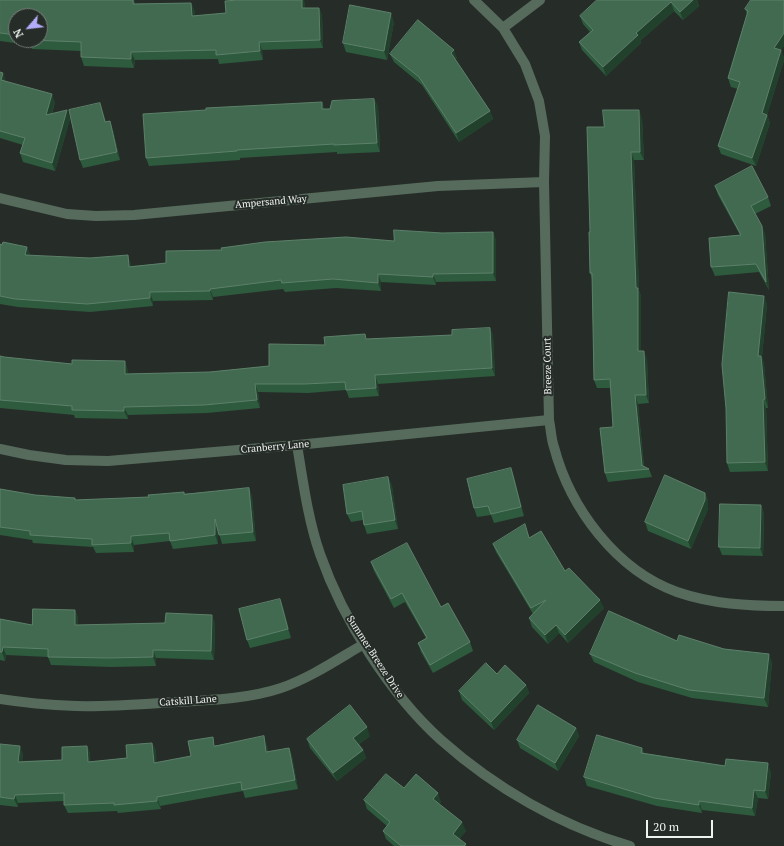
<!DOCTYPE html>
<html>
<head>
<meta charset="utf-8">
<style>
  body { margin:0 }
  #map { position:relative; width:784px; height:846px; overflow:hidden; background:#262d28; font-family:"PT Serif",serif }
  canvas { display:block }
  .north { position:absolute; left:8px; top:8px; width:40px; height:40px; box-sizing:border-box; background:#262d28; border:1px solid #767c78; border-radius:50%; rotate:242deg; font-size:11px; font-weight:700; line-height:16px; text-align:center; color:#eff3f0 }
  .north::after { content:''; display:block; margin:auto; width:14px; height:18px; background:#b3adf9; clip-path:polygon(50% 0,100% 100%,50% 72%,0 100%) }
  .scale { position:absolute; left:646px; top:820px; width:67px; height:18px; box-sizing:border-box; border:2px solid #eff3f0; border-top:0; padding-left:5px; font-size:12px; line-height:14px; white-space:nowrap; color:#eff3f0; -webkit-text-stroke:3px #262d28; paint-order:stroke }
</style>
</head>
<body>
<div id="map">
<canvas width="784" height="846"></canvas>
<div class="north">N</div>
<div class="scale">20 m</div>
</div>
<script>
const ctx = document.querySelector('canvas').getContext('2d');
ctx.lineJoin = 'round';
function stroke(path, color, width, dash) { ctx.strokeStyle = color; ctx.lineWidth = width; ctx.lineCap = dash ? 'butt' : 'round'; ctx.setLineDash(dash || []); ctx.stroke(path); }
function fillPath(path, color) { ctx.fillStyle = color; ctx.fill(path, 'evenodd'); }
function drawText(font, color, halo, rows, align = 'center') {
  ctx.font = font + ' "PT Serif",serif'; ctx.lineWidth = 4; ctx.setLineDash([]); ctx.textBaseline = 'middle'; ctx.strokeStyle = halo; ctx.fillStyle = color; for (const [text, x, y, turn = 0] of rows) {
    ctx.save(); ctx.translate(x, y); ctx.rotate((+turn || 0) * Math.PI / 180); ctx.textAlign = isNaN(turn) ? turn : align; if (halo) ctx.strokeText(text, 0, 0); ctx.fillText(text, 0, 0); ctx.restore();
  }
}
stroke(new Path2D(`
  M474,0L503,28L525,64L539,101L545,136L544,182L549,420C551,429 551,439 554,447C570,508 616,570 677,592C712,604 747,606 784,606
  M503,28L540,0
  M0,198L67,214L96,216L134,215L438,186L544,182
  M297,445C303,481 308,520 320,554C343,620 390,694 441,740C495,788 561,826 630,846
  M0,449L29,455L66,460L108,461L297,445L549,420
  M0,699C25,703 50,705 76,706C109,707 143,704 176,702C210,700 248,699 281,688C310,678 338,659 364,644`), '#576b5d', 10);
fillPath(new Path2D(`
  M0,0H134L135,4L191,3L195,12V16L226,13L305,3V8H319L322,16L323,48L262,50L263,60L219,64L218,59L135,60L134,68L84,66L81,57V51L32,49L30,45L0,41ZM16,16L40,40H16Z
  M597,0H697L699,6L683,20L674,11L640,41L641,43L606,76L582,50L579,42L590,32L583,24L580,16Z
  M784,0V46L781,50L784,58V60L767,115L770,123L756,166L721,154L718,146L738,89L731,87L728,78L747,14L745,9Z
  M394,22L387,60L346,52L343,43Z
  M390,54L457,58L455,60L490,111L493,119L459,142L422,85L394,62Z
  M0,72L6,81L55,102L52,114L70,119L55,171L23,162L20,153L23,145L0,138Z
  M374,99L378,107L380,152L337,154V152L240,158V160L149,166L146,158L325,109H330Z
  M103,112L106,122L110,121L113,130L120,160L83,168L80,160Z
  M642,118L644,160H634L639,291L641,296V351L647,359L649,403L638,404L644,466L649,469L652,477L608,482L605,473L613,427L611,388H597L594,380L592,279L590,273V232L604,127Z
  M715,186L768,197L771,206L755,214L765,234L769,290L759,272L715,276L711,267L740,235L718,195Z
  M493,232L496,241V281L436,282V285L381,282V291L336,288L285,292L283,289L213,297V300L153,301V306L90,312L18,307L0,304V244L27,247L30,255L131,264V266L166,263L222,250L394,241L442,233Z
  M767,304L762,357L764,364L768,408H766L768,471L730,472L727,463Z
  M490,328L493,336L495,376L378,384L379,396L349,398L346,390L308,393L258,392L260,408L207,413L128,415V419L75,418L74,415L0,408V356L4,357L128,370V374L210,372L269,366L325,345L367,339L452,335Z
  M511,468L514,477L524,516L494,523L491,515L477,517L474,508Z
  M388,477L392,486L398,529L367,534L364,525L363,520L351,522L347,514Z
  M249,488L252,497L256,541L222,544L218,530V544L173,549L170,541L134,545V552L96,553L93,547L33,543L32,540L0,535V489L35,495L75,498L76,500L149,497L184,492L185,494Z
  M705,493L708,501V509L691,549L648,531L645,522Z
  M761,505L764,514L763,556L722,555L719,547Z
  M528,533L529,537L565,571L604,608L568,643L559,633L548,644L532,627L529,618L533,614L496,552L493,544Z
  M371,562L441,607L470,642L473,651L433,673L421,652L418,643L426,638L405,602L394,608L374,571Z
  M280,599L283,607L291,638L250,648L247,640Z
  M75,610L78,618V625L215,623L214,660L156,658V666L112,667L51,665L48,657L6,655L5,661L0,660V619L32,625Z
  M677,641L724,649L772,662L768,707L692,698L638,682L594,662L590,654Z
  M497,674L526,685L529,693L494,730L462,700L459,691Z
  M576,728L579,736L558,771L520,748L517,740Z
  M370,736L359,744L363,750L366,758L337,781L310,748L307,739Z
  M152,743L156,751V763L191,756L216,745H267L268,752L289,748L292,756L298,789L245,798L243,791L160,806L161,809L118,813L117,811L68,813L64,805V801L18,803V807L0,805V744L23,754L22,761L62,760L87,746L90,754V762L127,758Z
  M642,748L644,753L725,766L771,772L768,799L758,798L755,816L702,810V813L657,806L587,786L584,777Z
  M404,788L441,802L439,804L466,831L459,839L466,844V846H394L386,839L383,831L387,826L367,809L364,800Z`), '#2e5a3e');
fillPath(new Path2D(`
  M302,0H304L305,3V17L302,8Z
  M693,0H697L699,6L683,20L680,12Z
  M671,2L674,11L640,41L641,43L606,76L603,67L636,33Z
  M191,3L195,12V25L192,16Z
  M319,8L322,16L323,48L320,40Z
  M391,13L394,22L387,60L384,51Z
  M784,33V46L781,50L784,58V60L767,115L770,123L756,166L752,158L762,113L774,48Z
  M259,42L262,50L263,60L260,51Z
  M454,50L457,58L454,62L451,53Z
  M131,52L135,60L134,68L131,59Z
  M3,73L6,81L1,80Z
  M52,94L55,102L49,123L46,115Z
  M374,99L378,107L380,152L377,143Z
  M322,102L325,110L322,109Z
  M100,103L103,112L108,131L105,122Z
  M67,110L70,119L55,171L52,163Z
  M639,110L642,118L644,160L640,152Z
  M490,111L493,119L459,142L456,133Z
  M110,121L113,130L120,160L117,152Z
  M631,152L634,160L639,291L641,296V360L638,351Z
  M762,226L765,234L769,290L766,282Z
  M493,232L496,241V281L493,273Z
  M27,247L30,255H25Z
  M128,255L131,264L132,275L129,267Z
  M378,274L381,282V291L378,283Z
  M433,274L436,282V285L433,277Z
  M210,289L213,297V300L210,291Z
  M150,292L153,301V306L150,298Z
  M764,296L767,304L762,357L764,364L768,408L765,399L758,356Z
  M490,328L493,336L495,376L492,368Z
  M644,351L647,359L649,403L646,395Z
  M125,361L128,370V382L125,374Z
  M375,375L378,384L379,396L376,388Z
  M255,384L258,392L260,408L257,400Z
  M635,395L638,404L644,469H643L642,465Z
  M763,400L766,408L768,471L765,462Z
  M124,407L128,415V419L124,411Z
  M511,468L514,477L524,516L521,507Z
  M388,477L392,486L398,529L395,520Z
  M249,488L252,497L256,541L253,532Z
  M705,493L708,501V509L691,549L688,541Z
  M761,505L764,514L763,556L760,548Z
  M215,519L218,527V544L215,535Z
  M131,536L134,545V552L131,543Z
  M280,599L283,607L291,638L288,629Z
  M600,600L604,608L568,643L565,635Z
  M75,610L78,618V633L75,625Z
  M212,615L215,623L214,660L211,651Z
  M556,625L559,633L548,644L545,635Z
  M3,647L6,655L5,661L2,652Z
  M153,650L156,658V666L153,657Z
  M769,654L772,662L768,707L764,698Z
  M526,685L529,693L494,730L491,722Z
  M367,727L370,736L356,746L353,738Z
  M576,728L579,736L558,771L555,763Z
  M264,736L267,745L269,760L266,752Z
  M152,743L156,751L157,772L154,763Z
  M20,746L23,754L21,770L18,762Z
  M87,746L90,754L91,770L88,762Z
  M289,748L292,756L298,789L295,780Z
  M363,750L366,758L337,781L333,773Z
  M768,763L771,772L768,799L765,791Z
  M754,790L758,798L755,816L752,808Z
  M438,793L441,802L436,808L433,799Z
  M15,795L18,803V807L14,799Z
  M157,797L161,809L157,801Z
  M699,801L702,810V813L699,805Z
  M462,822L466,831L456,843L453,834Z`), '#22412d');
const building = new Path2D(`
  M0,0H133V4L191,3L192,16L226,13L225,1L238,0H302V8H319L320,40L259,42L260,51L216,55V50L131,52V59L81,57V42L29,40H40V16H16V35L0,33Z
  M597,0H693L680,12L671,2L636,33L638,35L603,67L579,42L593,30L580,16Z
  M751,0H784V33L774,48L781,50L762,113L767,115L752,158L718,146L740,82L728,78L748,11L745,9Z
  M350,5L391,13L384,51L343,43Z
  M418,20L454,50L451,53L490,111L456,133L419,77L390,54Z
  M0,72L3,73L1,80L52,94L46,115L67,110L52,163L20,153L25,138L0,131Z
  M374,99L377,143L334,145V144L237,150V151L146,158L143,114L206,110V108L322,102V109H330L332,101Z
  M100,103L105,122L110,121L117,152L80,160L69,110Z
  M603,110H639L640,152H631L636,288H638V351H644L646,395H635L642,465H641L649,469L605,473L600,428L613,427L610,379L594,380L592,273H590L589,232H590L587,127H604Z
  M752,166L768,197L751,206L762,226L766,282L756,264L711,267L709,238L741,235L715,186Z
  M394,230L442,233L493,232V273L433,274V277L378,274V283L333,279L282,283L281,280L210,289V291L150,292V298L87,304L15,299L0,296V244L2,245L3,242L27,247L25,255L90,258L128,255L129,267L166,263V251L222,250L221,248L265,242L346,237L394,241Z
  M729,292L764,296L758,356H761L765,399L763,400L765,462L727,463L726,408L722,365Z
  M490,328L492,368L375,375L376,388L346,390L345,382L305,384H255L257,400L204,405L124,407V411L72,410V406L0,400V356L4,357L72,364V360L125,361V374L210,372L269,366V344L325,345L324,337L365,334L366,339L452,335V330Z
  M511,468L521,507L491,514L488,506L474,508L467,479Z
  M665,475L705,493V500L688,541L645,522Z
  M388,477L395,520L364,525L362,511L347,514L343,485Z
  M249,488L253,532L219,535L215,519V535L170,541L169,533L131,536V543L92,545V539L30,535V531L0,527V489L35,495L75,498V500L149,497L148,495L184,492V494Z
  M720,504L761,505L760,548L719,547Z
  M525,524L529,538L541,531L565,571L569,568L600,600L565,635L556,625L545,635L529,618L546,600L531,608L493,544Z
  M407,543L441,607L448,603L470,642L430,665L418,643L427,638L402,593L391,599L371,562Z
  M280,599L288,629L247,640L239,609Z
  M33,609L75,610V625L165,623L166,613L212,615L211,651L153,650V657L109,658L48,657V649L3,647L2,652H0V619L32,625Z
  M609,611L677,641L679,635L724,649L769,654L764,698L689,690L635,673L590,654Z
  M486,663L497,674L505,665L526,685L491,722L459,691Z
  M350,705L367,727L353,738L363,750L333,773L307,739Z
  M538,705L576,728L555,763L517,740Z
  M597,735L642,748L641,753L725,766L726,759L768,763L765,791L754,790L752,808L699,801V805L654,798L584,777Z
  M264,736L266,752L289,748L295,780L242,790L241,782L157,797V801L114,805V803L64,805V793L15,795L14,799L0,797V744L20,746L18,762L62,760V747L87,746L88,762L127,758L126,745L152,743L154,763L191,756L188,741L213,737L214,746Z
  M386,774L404,788L416,774L438,793L433,799L462,822L453,834L466,844L464,846H401L383,831L390,822L364,800Z`);
fillPath(building, '#426a51');
stroke(building, '#5d806a', 1);
drawText('10px', '#eff3f0', '#262d28', [
  ["Ampersand Way",271,202,-5],
  ["Breeze Court",548,366,-91],
  ["Cranberry Lane",275,447,-5],
  ["Summer Breeze Drive",375,657,57],
  ["Catskill Lane",188,701,-4]
]);
</script>
</body>
</html>
